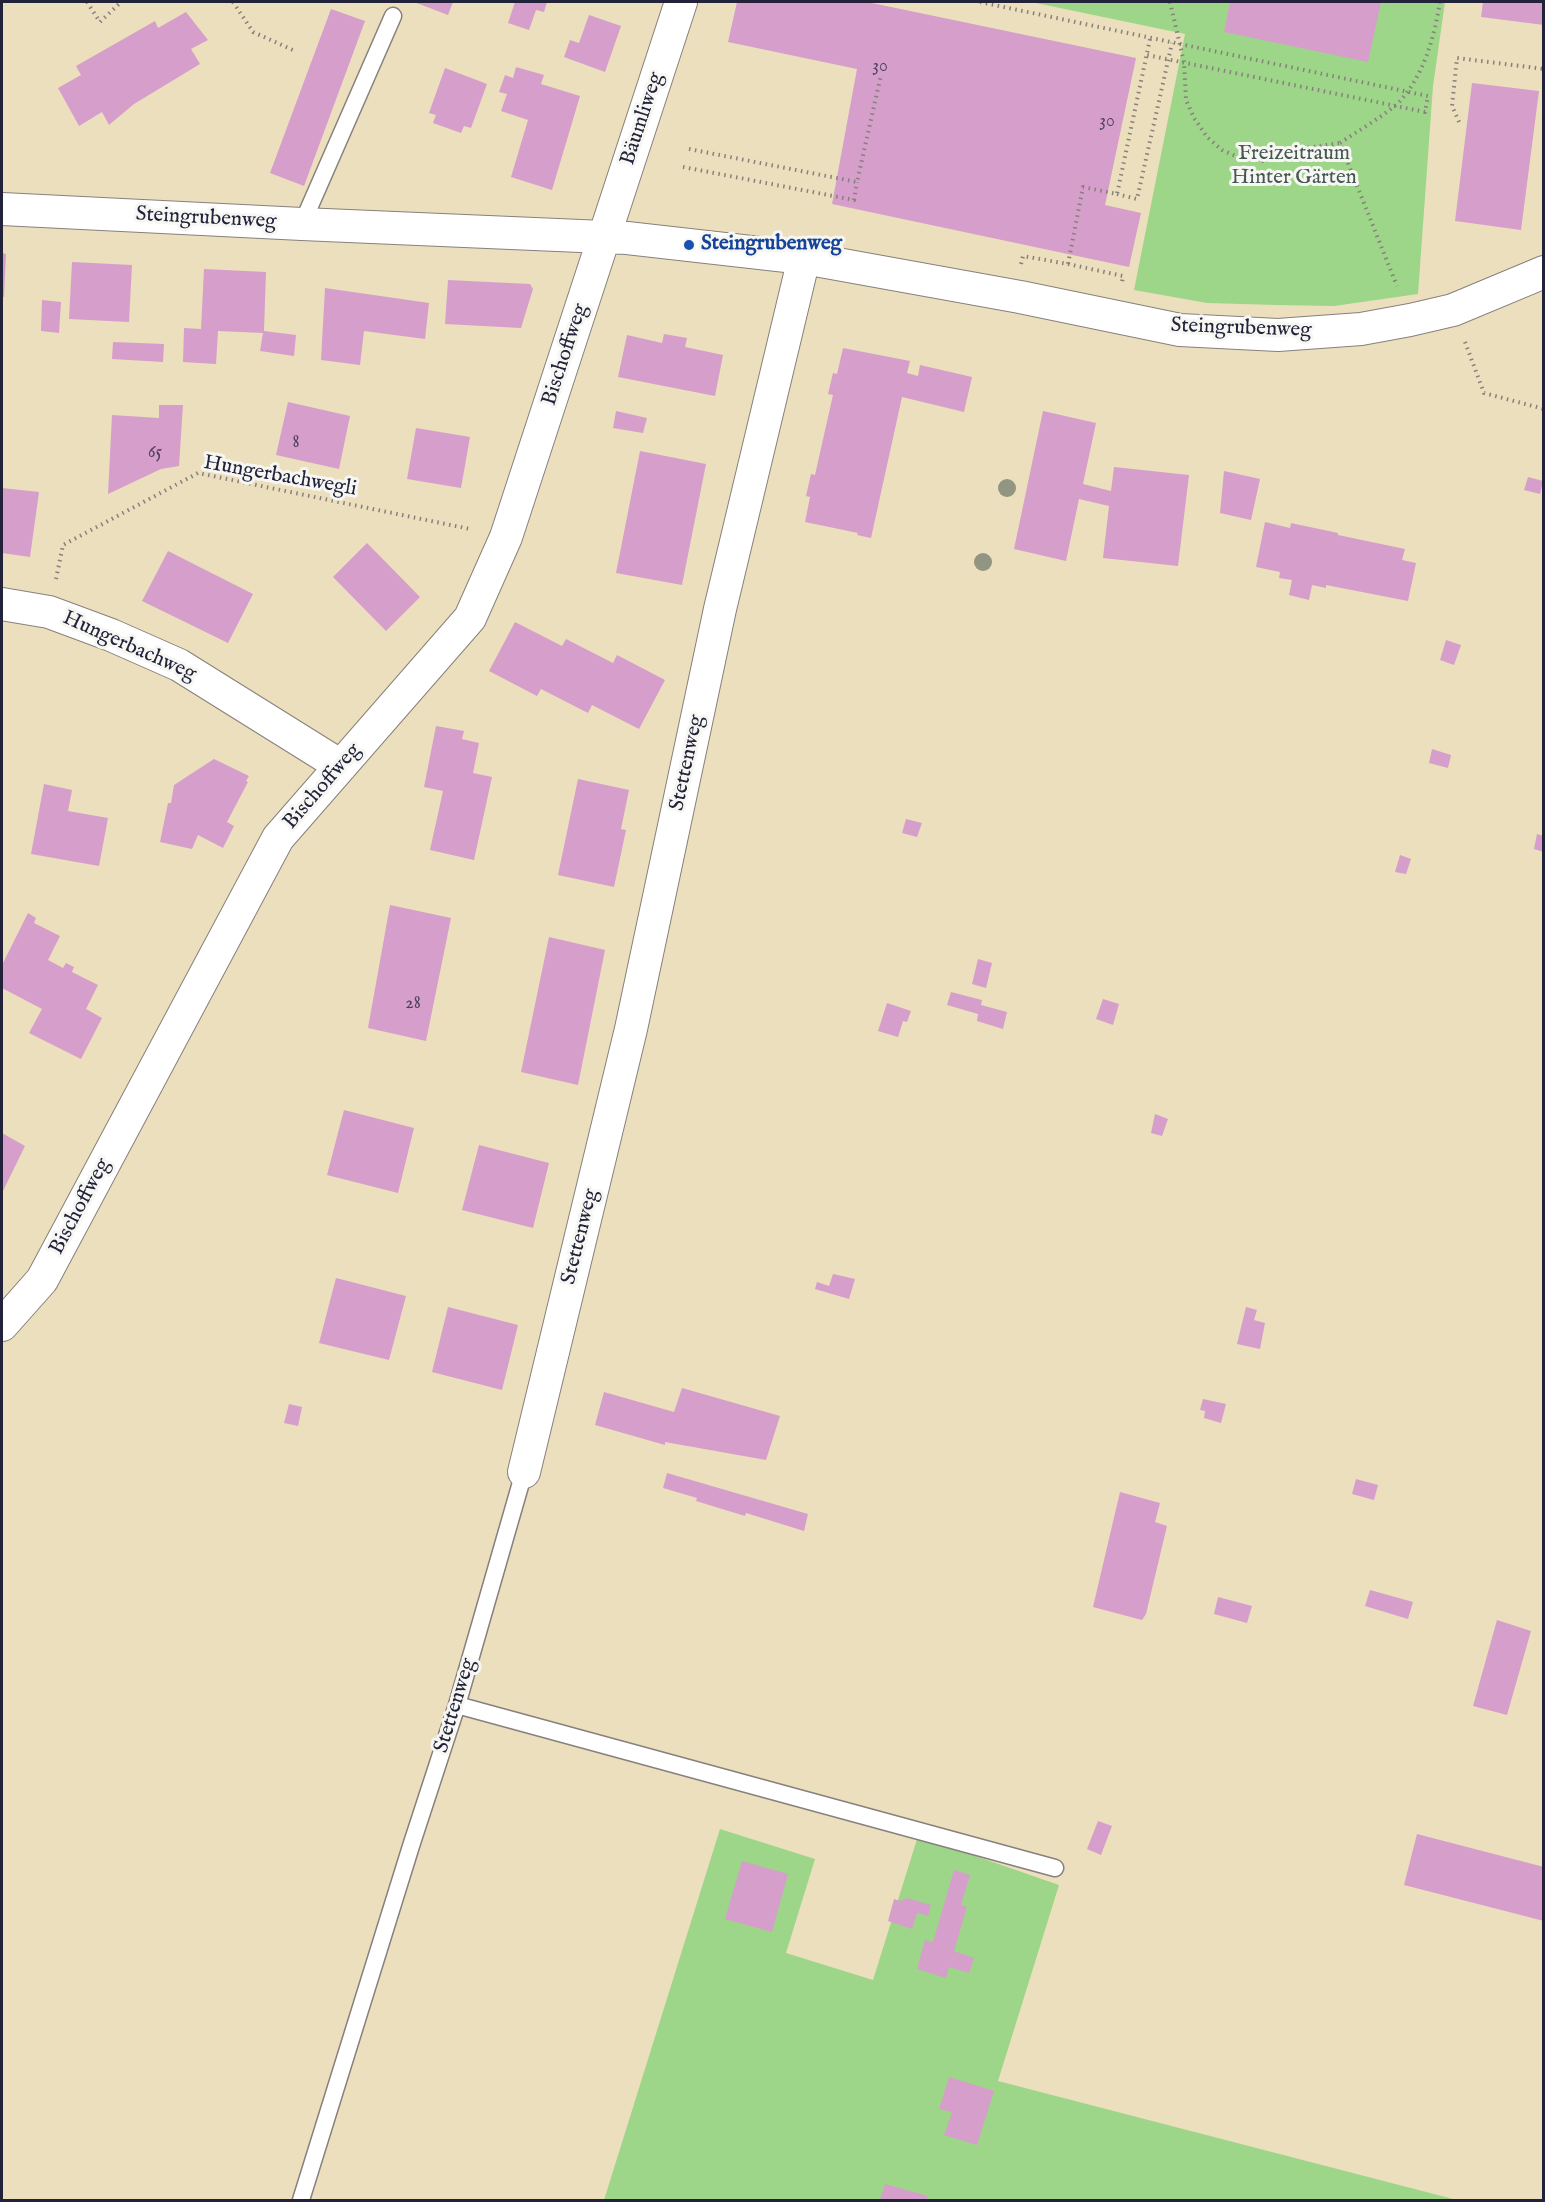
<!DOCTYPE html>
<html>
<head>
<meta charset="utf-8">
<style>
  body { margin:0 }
  #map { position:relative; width:1545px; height:2202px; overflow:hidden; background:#ecdfbd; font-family:"IM FELL English",serif }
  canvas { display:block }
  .frame { position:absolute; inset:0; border:3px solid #22223b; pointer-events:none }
</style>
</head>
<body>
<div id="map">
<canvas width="1545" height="2202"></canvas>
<div class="frame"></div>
</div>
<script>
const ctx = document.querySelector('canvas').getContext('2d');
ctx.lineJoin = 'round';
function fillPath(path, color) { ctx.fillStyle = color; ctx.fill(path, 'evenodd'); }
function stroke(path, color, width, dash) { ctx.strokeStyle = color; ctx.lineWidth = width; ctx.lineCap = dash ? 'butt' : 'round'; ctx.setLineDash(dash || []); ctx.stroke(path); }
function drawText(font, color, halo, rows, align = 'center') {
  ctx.font = font + ' "IM FELL English",serif'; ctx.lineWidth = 6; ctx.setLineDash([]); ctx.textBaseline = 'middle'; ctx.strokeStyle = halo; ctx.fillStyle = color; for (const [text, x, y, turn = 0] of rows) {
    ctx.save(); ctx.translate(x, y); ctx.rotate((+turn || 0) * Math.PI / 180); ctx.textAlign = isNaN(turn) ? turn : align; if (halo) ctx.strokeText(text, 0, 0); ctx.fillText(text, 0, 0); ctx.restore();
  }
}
fillPath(new Path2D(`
  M1031,2H1445L1433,86L1418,294L1334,306L1276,305L1207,303L1134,290L1185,34Z
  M720,1829L815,1859L786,1953L873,1980L918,1836L1059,1885L998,2081L1457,2200H604Z`), '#9dd689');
fillPath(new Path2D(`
  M414,2H453L448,15Z
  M515,2H547L544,12L536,10L529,30L508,23Z
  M737,2H867L1136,58L1105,205L1141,213L1129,267L832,204L857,69L728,42Z
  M1230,2H1381L1368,62L1224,32Z
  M1483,2H1544V25L1481,17Z
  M331,9L365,21L304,186L270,173Z
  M186,12L208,40L191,49L200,64L134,104L109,125L102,112L79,126L58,88L81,75L76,66L155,21L158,28Z
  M589,15L621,26L605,72L564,57L570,40L579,43Z
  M516,67L544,75L541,84L580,96L552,190L511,177L528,120L501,111L507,94L499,92L505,75L513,78Z
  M445,68L487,84L471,128L464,126L461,133L433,123L436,115L429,113Z
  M1472,83L1539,91L1521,230L1455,221Z
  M2,253L6,254L4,297H2Z
  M72,262L132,265L129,322L69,319Z
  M204,269L266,272L264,331L296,335L294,356L260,351L263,333L218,331L216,364L183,362L184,328L201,329Z
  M448,280L530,284L533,289L521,328L445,324Z
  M325,288L429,303L425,339L364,331L360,365L321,360Z
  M42,300L61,302L59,333L41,331Z
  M664,334L687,338L685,347L723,355L715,396L618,377L627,335L662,343Z
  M113,342L164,344L163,362L112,359Z
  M843,348L910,361L907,373L918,376L920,365L972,377L964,412L902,397L871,538L857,535L858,533L805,522L810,497L806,496L811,474L815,475L833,395L828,394L833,373L837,374Z
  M288,402L350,416L339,469L276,455Z
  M159,405H183L179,466L161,469L108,494L112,415L159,418Z
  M616,411L647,418L643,433L613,428Z
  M1043,411L1096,423L1083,484L1111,491L1114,467L1189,475L1178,566L1103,558L1109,506L1079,499L1066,561L1014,549Z
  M416,428L470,437L461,488L407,479Z
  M640,451L706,464L682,585L616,573Z
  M1224,471L1260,479L1251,520L1220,513Z
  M1528,477L1543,481L1540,494L1524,490Z
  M2,488L39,492L30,557L2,553Z
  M1265,522L1290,528L1291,523L1338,533V535L1405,549L1402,560L1416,563L1408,601L1326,585V588L1312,585L1309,600L1289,595L1292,580L1279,578L1280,572L1256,567Z
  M367,543L420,597L386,631L333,577Z
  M168,551L253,594L228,643L142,601Z
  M515,622L562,646L566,639L613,663L617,655L665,680L639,729L592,705L588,713L541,689L537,696L489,671Z
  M1446,640L1461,645L1454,665L1440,660Z
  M436,726L464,731L462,739L479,743L473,773L492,777L474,860L430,850L443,791L424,787Z
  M1432,749L1451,755L1448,768L1429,763Z
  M214,759L249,776L246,781L248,782L227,822L234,826L223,848L198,835L192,849L160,842L168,803H171L174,785Z
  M578,779L629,790L621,829L626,830L614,887L558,875Z
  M44,784L72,790L68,811L108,818L99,866L31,854Z
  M906,819L922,823L917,837L902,833Z
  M1537,834L1544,836V852L1534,849Z
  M1400,855L1411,859L1406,874L1395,872Z
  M390,905L451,918L426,1041L368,1028Z
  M28,913L36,918L34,923L60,936L48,960L63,968L66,963L74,967L72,972L98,985L86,1009L102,1018L81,1059L29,1033L42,1009L2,988V965Z
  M549,937L605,950L578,1085L521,1072Z
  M978,959L992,963L986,988L972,984Z
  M951,992L982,1000L981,1005L1007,1012L1003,1029L977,1021L978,1014L947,1005Z
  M1103,999L1119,1004L1113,1025L1096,1019Z
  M887,1003L911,1011L907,1022L903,1021L898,1037L878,1031Z
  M344,1110L414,1128L398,1193L327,1175Z
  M1155,1114L1168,1119L1162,1136L1151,1133Z
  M2,1133L25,1146L2,1193Z
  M479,1145L549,1163L533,1228L462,1210Z
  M833,1274L855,1279L849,1299L815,1289L817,1282L829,1286Z
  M336,1278L406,1296L389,1360L319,1343Z
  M448,1307L518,1325L502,1390L432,1372Z
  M1246,1307L1257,1310L1254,1320L1265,1323L1260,1349L1237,1344Z
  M682,1388L780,1416L766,1460L665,1442V1445L595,1425L604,1392L674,1412Z
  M1203,1399L1226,1404L1221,1423L1204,1418L1205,1411L1200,1410Z
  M289,1404L302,1407L298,1426L284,1423Z
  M667,1473L808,1514L804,1531L746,1513L745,1516L696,1501L697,1498L663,1488Z
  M1356,1479L1378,1485L1374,1500L1352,1494Z
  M1120,1492L1160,1503L1155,1522L1167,1526L1146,1614L1142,1620L1093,1607Z
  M1370,1590L1413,1602L1408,1619L1365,1606Z
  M1218,1597L1252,1606L1247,1623L1214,1614Z
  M1497,1620L1531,1631L1507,1715L1473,1706Z
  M1098,1821L1112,1826L1101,1855L1087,1849Z
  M1417,1834L1544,1867V1921L1404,1885Z
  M742,1861L788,1874L772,1932L725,1919Z
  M954,1870L970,1875L961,1905L967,1907L954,1951L974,1958L969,1973L949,1967L946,1978L917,1969L925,1940L933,1942Z
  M907,1898L931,1905L928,1916L917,1913L912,1929L888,1921L894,1899L900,1901Z
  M949,2077L994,2091L977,2145L944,2135L952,2112L939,2109Z
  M885,2184L928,2196L926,2200H880Z`), '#d69eca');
const service = new Path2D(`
  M302,224L393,16
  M457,1705L1055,1868
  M301,2200L411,1846L457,1705L524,1472`);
const minor = new Path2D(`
  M2,209L302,224L627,238L804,258L1020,297L1180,330L1278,335L1361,329L1410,320L1453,310L1544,272
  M2,604L49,612L111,635L179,665L341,766
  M2,1325L42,1280L278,838L470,618L506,537L681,2
  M524,1472L631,1029L720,609L804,258`);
stroke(service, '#87807c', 19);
stroke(minor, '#87807c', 34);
stroke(new Path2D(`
  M87,2L100,22L121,2
  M233,2L253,32L293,50
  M980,2L1428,96L1425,112L1147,55
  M1170,2L1184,62L1186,100L1194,118L1207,137L1222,150L1240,158L1263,161L1306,148L1340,143L1397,286
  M1459,122L1452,106L1457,58L1544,69
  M1340,143C1356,132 1389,113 1401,100C1425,72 1434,37 1440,2
  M689,149L857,182L881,75
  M683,167L854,200L857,182
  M1117,194L1137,199L1172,43
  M1021,264L1023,256L1068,264L1083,187L1117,194L1150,39
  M1068,264L1123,276L1122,282
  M1465,342L1484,393L1544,409
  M56,579L63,545L198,473L470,529`), '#87807c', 4, [1.5, 4.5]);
stroke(service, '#fff', 16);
stroke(minor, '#fff', 32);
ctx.fillStyle = '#919582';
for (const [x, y] of [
  [1007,488],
  [983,562]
]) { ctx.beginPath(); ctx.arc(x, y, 9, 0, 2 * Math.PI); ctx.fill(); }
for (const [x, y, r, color] of [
  [689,245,6,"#1a4fb4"]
]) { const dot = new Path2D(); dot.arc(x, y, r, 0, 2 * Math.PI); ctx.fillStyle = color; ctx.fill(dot); stroke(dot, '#f6f6f2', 2); }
drawText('18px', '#4f415f', null, [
  ["30",880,67],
  ["30",1107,122],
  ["8",296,443],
  ["65",155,453],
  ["28",413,1004]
]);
drawText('21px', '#22223b', '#f6f6f2', [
  ["Bäumliweg",643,119,-72],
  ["Steingrubenweg",206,219,3],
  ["Steingrubenweg",1241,329,2],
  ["Bischoffweg",566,355,-72],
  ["Hungerbachwegli",280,477,10],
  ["Hungerbachweg",129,647,24],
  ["Stettenweg",688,763,-78],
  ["Bischoffweg",323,787,-49],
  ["Bischoffweg",81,1207,-62],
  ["Stettenweg",581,1237,-76],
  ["Stettenweg",456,1706,-73]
]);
drawText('21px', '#475852', '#f6f6f2', [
  ["Freizeitraum",1294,155],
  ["Hinter Gärten",1294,179]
]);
drawText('bold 21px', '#164399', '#f6f6f2', [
  ["Steingrubenweg",701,245]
], 'left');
</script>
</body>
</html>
